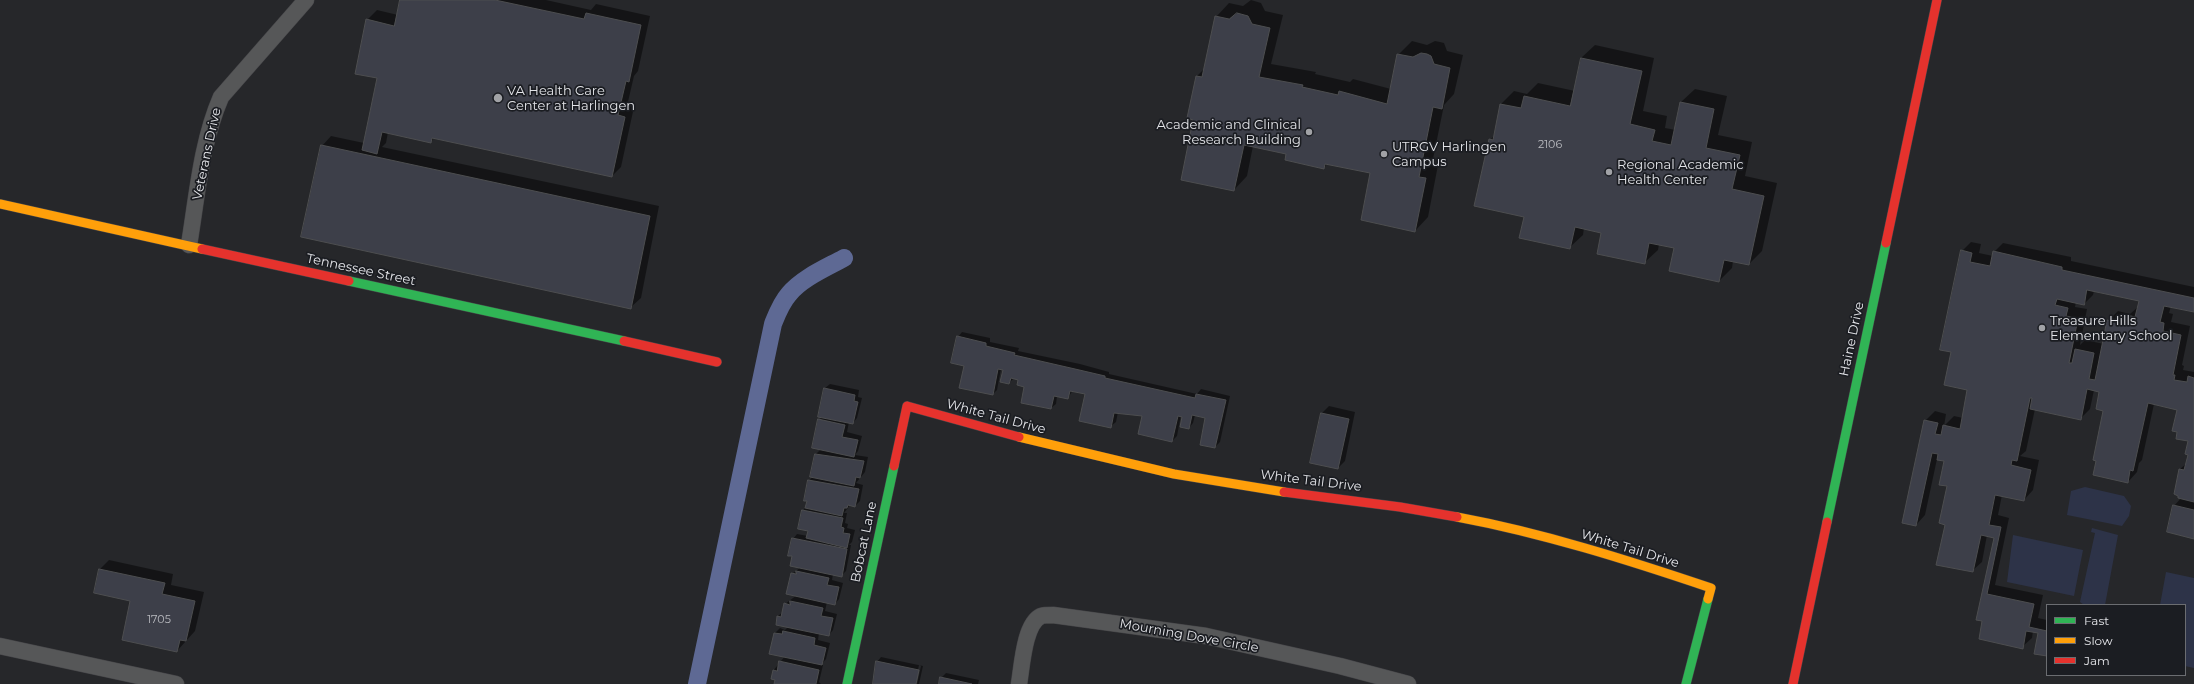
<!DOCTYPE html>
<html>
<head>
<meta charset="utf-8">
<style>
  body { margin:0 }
  #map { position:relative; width:2194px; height:684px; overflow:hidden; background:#26272a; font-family:Montserrat,sans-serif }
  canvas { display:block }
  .legend { position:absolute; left:2046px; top:604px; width:140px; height:72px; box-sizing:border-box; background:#1b1d22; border:1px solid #6b6d71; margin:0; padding:5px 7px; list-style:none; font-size:12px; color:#e3e4e8 }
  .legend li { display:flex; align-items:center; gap:8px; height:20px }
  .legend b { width:20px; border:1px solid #6b6d71 }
</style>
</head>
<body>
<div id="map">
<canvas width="2194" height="684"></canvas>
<ul class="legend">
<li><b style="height:5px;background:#30b455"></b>Fast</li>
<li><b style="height:5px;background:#ff9f0a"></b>Slow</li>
<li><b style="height:5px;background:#e5322d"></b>Jam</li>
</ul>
</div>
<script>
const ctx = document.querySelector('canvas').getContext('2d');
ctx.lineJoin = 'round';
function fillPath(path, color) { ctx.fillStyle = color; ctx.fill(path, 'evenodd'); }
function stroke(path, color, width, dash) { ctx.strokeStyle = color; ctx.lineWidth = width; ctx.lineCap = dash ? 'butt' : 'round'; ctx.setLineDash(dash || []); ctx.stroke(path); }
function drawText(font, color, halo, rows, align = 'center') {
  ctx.font = font + ' Montserrat,sans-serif'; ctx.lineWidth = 3.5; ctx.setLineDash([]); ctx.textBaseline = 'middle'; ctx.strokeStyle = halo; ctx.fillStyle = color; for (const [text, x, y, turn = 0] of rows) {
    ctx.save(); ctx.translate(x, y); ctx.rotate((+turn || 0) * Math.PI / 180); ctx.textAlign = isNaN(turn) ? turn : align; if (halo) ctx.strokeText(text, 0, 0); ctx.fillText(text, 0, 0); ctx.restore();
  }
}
fillPath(new Path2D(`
  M2085,487L2124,496L2131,506L2129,516L2122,526L2067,515L2071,491Z
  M2092,528L2118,535L2105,605H2084L2080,602L2095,533L2091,532Z
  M2013,535L2083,550L2074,596L2007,582Z
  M2166,572L2194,578V668L2185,666V605H2160Z`), '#2d3348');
fillPath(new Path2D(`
  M401,0H546L591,10L596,4L650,16L638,71L634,76L627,106L634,107L621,167L612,176L435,137L431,142L388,132L386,143L382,147L659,206L641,298L631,307L322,146L331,136L364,143L379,78L367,20L377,10L398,15Z
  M1251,0L1261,3L1265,11L1283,15L1271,64L1316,72L1315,74L1350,82L1353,79L1391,89L1398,55L1412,41L1427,45L1435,41L1440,42L1444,43L1447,51L1463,55L1454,94L1444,105L1432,164L1438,165L1428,217L1415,231L1372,172L1328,163L1324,168L1288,153L1253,146L1247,176L1234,190L1194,119L1196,77L1205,68L1216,17L1229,3L1243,6Z
  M1595,45L1654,58L1643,111L1667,116L1665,128L1676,130L1681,102L1695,89L1727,96L1718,135L1752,142L1745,176L1777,183L1762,251L1749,264L1733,261L1732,268L1719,281L1675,247L1659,244L1658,250L1644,263L1602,232L1584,228L1583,235L1569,248L1525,216L1490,140L1495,135L1501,104L1514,91L1527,94L1538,83L1575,91L1581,58Z
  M1971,242L1981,244L1979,253L1993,256L1994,252L2003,243L2071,257V261L2194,287V311L2171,306L2169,313L2173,314L2171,322L2190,326L2182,365L2184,366L2183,370L2194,372V538L2174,506L2181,498L2180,469L2187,463L2189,454V441L2178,432V409L2154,404L2142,460L2139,463L2137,472L2128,482L2104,410L2101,391L2094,390L2090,409L2080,419L2035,409L2026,451L2020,456L2039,460L2033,490L2024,500L2002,495L1998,515L2009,518L1995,585L2043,595L2038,618L2047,620V655L2039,633L2033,631L2032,638L2022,647L1984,620L1978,619L1995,537L1987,535L1982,562L1972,571L1946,524L1948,485L1945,461L1937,459L1925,515L1916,525L1925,421L1935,411L1946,414L1944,426L1954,416L1963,418L1969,389L1952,351L1962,251ZM2094,291L2140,300L2139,306L2130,314L2118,311L2108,321L2104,344L2085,340L2080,345L2087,309L2075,307L2076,302L2084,304L2093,295Z
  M962,332L990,338V342L1019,348L1018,351L1080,364L1109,372V374L1197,394L1201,389L1230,396L1220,442L1215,447L1206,418L1195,415L1193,423L1189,428L1184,416L1181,415L1177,436L1172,441L1143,415L1118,412L1116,422L1111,426L1086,393L1073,390L1068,398L1057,396L1056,404L1051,408L1019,379L1014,378L1009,383L1004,370L1001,369L997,390L993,394L965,365L958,337Z
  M830,384L859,390L858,397L862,398L857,418L853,423L849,422L847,432L862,436L858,451L855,455L868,457L865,472L856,483L863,485L860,501L855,506L850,505L844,513H847L845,523L848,524L847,528L855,530L852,542L849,545H851L846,571L841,576L833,574L832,580L843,583L839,599L835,604L827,602L825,611L837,614L833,630L829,635L819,633L818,640L830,643L826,659L821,665H823L819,682L821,684H775L776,679L773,671L785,656L771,653L775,633L780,628L785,630L789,626L778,616L784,611L785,604L797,595L792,574L801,567L793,556V539L797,534L808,536L809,530L803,511L806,507L809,481L813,476H812L816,454L821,449L819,420L822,417L825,388Z
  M1329,406L1355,412L1345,461L1338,468L1312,462L1322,413Z
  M109,560L173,574L171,585L204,592L195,631L177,651L100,569Z
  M881,657L923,666L919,684H917L921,666L919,665L915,684H874L877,662Z
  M946,673L979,680L978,684H940L941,678Z`), '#0007');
stroke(new Path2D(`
  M697,684L773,324C777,314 781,303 789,294C802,278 826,268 844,258`), '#5e6994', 18);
const building = new Path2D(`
  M400,0H495L584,19L586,13L641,25L629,82L626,81L618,115L625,117L612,177L432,138L431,143L382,132L377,154L362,150L377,78L355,74L366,19L394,26Z
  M1237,13L1248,16L1252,24L1270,28L1259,77L1303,85L1302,87L1338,95L1339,91L1387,104L1397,54L1413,57L1421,53L1427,54L1431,56L1434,64L1450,68L1442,109L1433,107L1419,177L1426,178L1415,232L1361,220L1370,173L1325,164L1324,169L1285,160L1286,154L1244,145L1234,191L1181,180L1193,120L1187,118L1196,76L1202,77L1215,16L1229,19Z
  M1581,58L1642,71L1630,124L1655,130L1652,141L1671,145L1680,102L1714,109L1706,148L1740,155L1732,189L1764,196L1749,265L1724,260L1719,282L1669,271L1674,248L1649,243L1645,264L1597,254L1601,233L1575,227L1570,249L1519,238L1524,217L1474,206L1489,139L1493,140L1500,104L1521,108L1524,96L1570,106Z
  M321,145L650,216L631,309L301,237Z
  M1961,250L1972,253L1970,262L1990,266L1993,251L2062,267V270L2194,298V312L2164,306L2160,322L2164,323L2163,331L2181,335L2173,375H2175L2174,380L2187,382L2188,376L2194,378V502L2178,498V496L2174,494L2179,469L2184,470L2188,455L2185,454L2188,441L2176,439L2177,432L2172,431L2177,410L2148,403L2133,471L2130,470L2128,483L2093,475L2096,461L2093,460L2103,411L2096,409L2099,392L2087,389L2081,420L2030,409L2032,398H2030L2017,461L2012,460L2011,465L2031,470L2024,501L1995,495L1989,525L2001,527L1987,594L2034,604L2029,627L2047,631V656L2034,654L2038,633L2026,631L2023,649L1979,639L1982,621L1976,620L1994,538L1981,535L1973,572L1936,565L1945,525L1939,523L1947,486L1939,485L1944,461L1937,460L1938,454L1932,453L1916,526L1902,523L1924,420L1938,423L1935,434L1941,435L1943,425L1960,429L1967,390L1944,385L1951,352L1940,350ZM2087,290L2139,301L2135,317L2127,315L2125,324L2107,320L2095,380L2089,379L2094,353L2075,349L2072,363H2069L2078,319L2066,316L2068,308L2055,305L2057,299L2084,305Z
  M957,336L986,343V346L1015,353L1014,355L1075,369L1105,376V378L1195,398L1196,394L1226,400L1215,448L1200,445L1205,418L1192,415L1189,429L1180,427L1182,417L1178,416L1172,442L1138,434L1142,416L1114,413L1111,428L1079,421L1085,394L1070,391L1068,399L1054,396L1051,409L1021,403L1024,387L1017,385L1018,380L1011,378L1009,384L1000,382L1003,370L998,369L993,395L959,388L964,366L951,363Z
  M824,388L855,395L854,401L858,402L853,424L818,417Z
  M1321,413L1349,419L1338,469L1310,463Z
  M818,419L845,425L842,437L858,440L854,457L812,448Z
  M815,454L864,461L860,478L856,477L854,486L810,477Z
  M808,480L859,489L855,507L848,505L847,508H844L842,516L805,508L807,501H804Z
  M2173,505L2194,510V539L2167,532Z
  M802,510L843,518L841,527L844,528L843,533L850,534L847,548L806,538L808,531L798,529Z
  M792,538L847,549L842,577L790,566L792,556H788Z
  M99,569L165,583L162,594L195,601L186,641L180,640L177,652L122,640L130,601L94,593Z
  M796,571L829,578L827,585L839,587L835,605L786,594L791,573L796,574Z
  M790,601L823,608L821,616L833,618L829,636L776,625L777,616L781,617L784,603L790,605Z
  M783,631L815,638L814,645L826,648L822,665L769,654L774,633L782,634Z
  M779,661L819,670L816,684H774L775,680L771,679L773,670L777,671Z
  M876,661L919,670L916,684H873Z
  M940,677L972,684H939Z`);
fillPath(building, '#3d3f49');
stroke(building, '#4d4e50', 1);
const street = new Path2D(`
  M189,245C197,197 201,143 221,97L306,0
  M0,646L176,684
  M1019,684C1022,667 1024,624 1041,616C1044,615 1050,615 1053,615L1206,636L1340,666L1408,684`);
const fast = new Path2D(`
  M349,281L624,341
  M1827,522L1886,243
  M847,684L894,466
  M1686,684L1708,599`);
const slow = new Path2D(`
  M0,204L202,249
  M1019,437L1174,474L1284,492
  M1457,517C1543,533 1628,560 1711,588L1708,599`);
const jam = new Path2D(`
  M1886,243L1937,0
  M202,249L349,281
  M624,341L717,362
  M894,466L907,406L1019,437
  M1284,492L1400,507L1457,517
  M1793,684L1827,522`);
stroke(street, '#454548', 17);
stroke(fast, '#454548', 10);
stroke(slow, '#454548', 10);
stroke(jam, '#454548', 10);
stroke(street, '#565758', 16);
stroke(fast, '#30b455', 9);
stroke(slow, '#ff9f0a', 9);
stroke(jam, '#e5322d', 9);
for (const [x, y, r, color] of [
  [498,98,5,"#a1a2a6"],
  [1309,132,4,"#a1a2a6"],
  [1384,154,4,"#a1a2a6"],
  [1609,172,4,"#a1a2a6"],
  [2042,328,4,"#a1a2a6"]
]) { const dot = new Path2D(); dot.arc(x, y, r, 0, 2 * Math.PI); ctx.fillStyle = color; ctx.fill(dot); stroke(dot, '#1b1d22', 1.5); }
drawText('11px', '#babbc0', null, [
  ["2106",1550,145],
  ["1705",159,620]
]);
drawText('13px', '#e3e4e8', '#1b1d22', [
  ["VA Health Care",507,91],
  ["Center at Harlingen",507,106],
  ["Academic and Clinical",1301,125,"right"],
  ["Research Building",1301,140,"right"],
  ["UTRGV Harlingen",1392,147],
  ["Campus",1392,162],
  ["Regional Academic",1617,165],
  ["Health Center",1617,180],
  ["Treasure Hills",2050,321],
  ["Elementary School",2050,336]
], 'left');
drawText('13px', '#e3e4e8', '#1b1d22', [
  ["Veterans Drive",207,154,-78],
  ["Tennessee Street",361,270,12],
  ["Haine Drive",1852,339,-78],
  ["White Tail Drive",996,417,15],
  ["White Tail Drive",1311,481,7],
  ["Bobcat Lane",864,542,-78],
  ["White Tail Drive",1630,549,17],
  ["Mourning Dove Circle",1189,636,10]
]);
</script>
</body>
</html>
